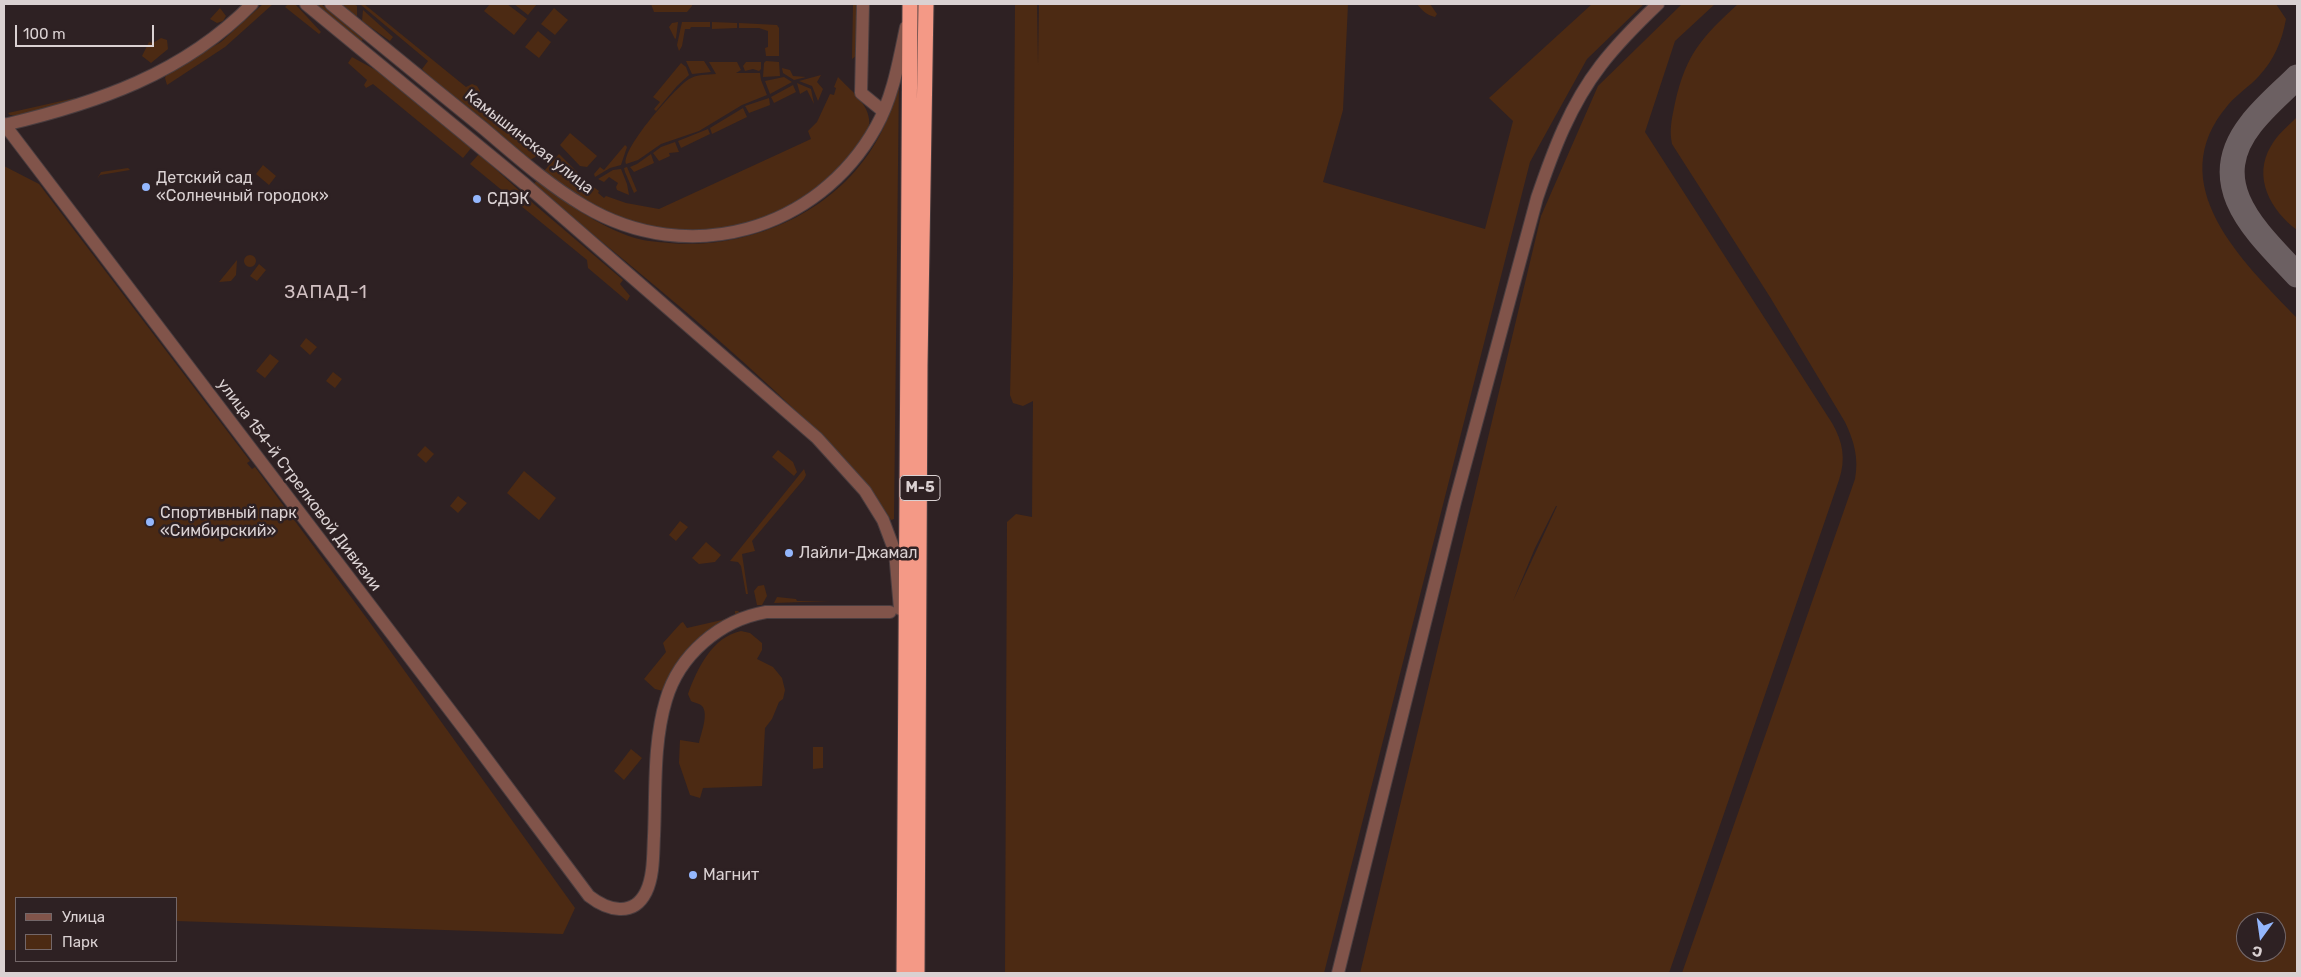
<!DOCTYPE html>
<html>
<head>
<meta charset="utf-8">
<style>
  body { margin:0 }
  #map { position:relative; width:2301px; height:977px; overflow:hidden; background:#2e2123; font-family:Rubik,sans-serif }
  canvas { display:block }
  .frame { position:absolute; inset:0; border:5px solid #dad1d2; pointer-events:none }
  .legend { position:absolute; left:15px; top:897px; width:162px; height:65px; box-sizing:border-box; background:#2e2123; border:1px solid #736769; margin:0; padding:6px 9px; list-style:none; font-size:15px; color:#dad1d2 }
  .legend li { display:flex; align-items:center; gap:10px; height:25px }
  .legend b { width:25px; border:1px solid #736769 }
  .north { position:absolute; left:2236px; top:912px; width:50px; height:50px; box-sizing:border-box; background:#2e2123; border:1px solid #736769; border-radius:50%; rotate:194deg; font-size:14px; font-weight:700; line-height:20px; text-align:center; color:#dad1d2 }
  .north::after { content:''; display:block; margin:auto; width:18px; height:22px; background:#94b7fd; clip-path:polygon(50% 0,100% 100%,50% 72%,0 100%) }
  .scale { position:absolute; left:15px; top:25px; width:139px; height:22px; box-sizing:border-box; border:2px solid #dad1d2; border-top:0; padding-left:6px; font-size:15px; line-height:18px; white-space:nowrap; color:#dad1d2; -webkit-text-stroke:4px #2e2123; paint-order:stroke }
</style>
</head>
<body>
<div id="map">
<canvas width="2301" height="977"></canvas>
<div class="frame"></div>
<ul class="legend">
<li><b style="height:6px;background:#81544a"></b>Улица</li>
<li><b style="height:14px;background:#4c2a13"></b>Парк</li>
</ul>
<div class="north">С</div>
<div class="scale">100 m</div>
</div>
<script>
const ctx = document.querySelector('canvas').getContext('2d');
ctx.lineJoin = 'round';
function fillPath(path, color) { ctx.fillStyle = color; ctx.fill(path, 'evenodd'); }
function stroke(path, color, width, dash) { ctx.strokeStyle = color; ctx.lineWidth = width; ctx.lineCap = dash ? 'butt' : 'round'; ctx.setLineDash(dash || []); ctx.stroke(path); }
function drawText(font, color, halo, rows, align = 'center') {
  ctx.font = font + ' Rubik,sans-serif'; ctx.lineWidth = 5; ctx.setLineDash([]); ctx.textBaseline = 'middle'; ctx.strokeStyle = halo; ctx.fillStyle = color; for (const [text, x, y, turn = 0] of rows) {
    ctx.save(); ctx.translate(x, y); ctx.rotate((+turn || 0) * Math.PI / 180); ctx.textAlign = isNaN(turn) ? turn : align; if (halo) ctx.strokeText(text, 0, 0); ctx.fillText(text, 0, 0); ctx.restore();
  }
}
fillPath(new Path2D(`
  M263,4H273L225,47L167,85L165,78L167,73L221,42Z
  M288,4H295L321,32L319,34L285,7Z
  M315,4H321L363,39L361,42Z
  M340,4H354L357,6V17Z
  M364,4L466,87L472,84L477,86L480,91L479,97L538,145L540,150L537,156L530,160L446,95L422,69L428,61L361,5Z
  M490,4H507L527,19L514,35L484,11Z
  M514,4H537L528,15Z
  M651,4H692V6L687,12H654Z
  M853,4H858L856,56L852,59Z
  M1015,4H1037L1038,65L1039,4H1348L1343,110L1323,182L1485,229L1513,121L1489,98L1592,4H1644L1587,59L1530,162L1324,973H1005L1007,522L1016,514L1032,517L1033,401L1023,406L1013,403L1010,395L1013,277Z
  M1417,4H1430L1437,14L1435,17C1426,15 1422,10 1417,4Z
  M1682,4H1715L1675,41L1645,132L1832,423C1843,442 1846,459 1839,480L1669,973H1360L1541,216L1598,86ZM1556,506H1557L1513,601L1535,548Z
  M1738,4H2276L2286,19C2282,41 2274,60 2259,76C2249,87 2237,94 2228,105C2160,184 2243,262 2297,318V973H1682L1855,479C1859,458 1854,441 1845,422L1770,297L1672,144C1669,129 1672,118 1675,103C1686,54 1702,37 1738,4ZM2246,922H2276V952H2246Z
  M220,8L226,16L223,21L217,23L210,19Z
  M554,8L568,20L555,35L541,24Z
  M363,10L393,37L390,41L362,21Z
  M678,22L676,38L675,39L669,27L672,23Z
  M682,22H710V27H691L690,29H685L682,46L679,51L677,45Z
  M712,22L737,23V28L712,29Z
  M739,23L777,25L779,28V56H766L765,48L768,47V31L759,28H739Z
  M538,31L551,42L539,58L525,47Z
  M161,38L167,40L168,49L151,63L142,56L149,42L153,43Z
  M352,57L381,73L472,147L463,158L373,84L366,88L364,85L367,80L348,63Z
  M686,61H704L711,72L692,74Z
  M766,61L779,62L780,76L763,77L764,63Z
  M709,62H737L741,70L736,73H760L761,80L767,95L742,105L699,131L661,144L638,160L626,164C621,149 675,88 689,79C697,74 707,75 716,74Z
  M746,62H761V69L759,71L753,69L745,71L743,66Z
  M681,63L686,67L689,75L677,86L656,111L654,109L660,102L653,97Z
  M782,68L790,70L793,76L806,77L794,80L783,73Z
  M821,75L817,82L823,89L818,101L812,86L799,81Z
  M784,77L792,82L770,94L765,81Z
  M838,77C849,89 867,102 869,119C871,129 862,138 856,146C820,197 754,233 691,231C664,230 622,222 599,210C580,201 563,185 545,173V170L559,154L588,183L599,191L598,193L604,198L606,196L626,203L659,209L811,139L808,131L817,122L830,94L834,95L836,88L834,87Z
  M899,77L894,519L891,520C859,467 820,434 775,391C698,319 615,253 533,185L538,179C569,204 597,226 635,238C645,241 658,242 669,243C749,250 835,213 876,142C888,122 894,100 899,77Z
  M797,83L811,89L814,104L807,90L800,94Z
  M793,85L796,92L774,103L771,97Z
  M75,98L73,101L19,116L10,115L8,113Z
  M769,98L770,105L749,113L745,106Z
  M743,108L747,117L712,134L710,128Z
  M2297,117V230C2271,211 2252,177 2271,146C2277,135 2288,126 2297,117Z
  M708,129L710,134L681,148L678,141Z
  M570,133L597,156L587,167L580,166L560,145Z
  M675,142L679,152L669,153L670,156L659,161L653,153L661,147Z
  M625,145L627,147L621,165L610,168L595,177L594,174L600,167L604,170Z
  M479,154L535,205L623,280L620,284L630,296L627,301L588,268L587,260L470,164Z
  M651,154L654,163L634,172L630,167L637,164Z
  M263,165L276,176L269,185L256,174Z
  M4,166L39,184L250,461L247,463L252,469L255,467L368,620L575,908L563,934L176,921V898H16V950H4Z
  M627,167L637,191L634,193L625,172L624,168Z
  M128,168L130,170L100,175L97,179L101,172Z
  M621,169L627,184L629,195L617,190L616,187L618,183L609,177L604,182L598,179L613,170Z
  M244 261a6 6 0 1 1 12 0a6 6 0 1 1-12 0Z
  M237,260L236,275L231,281L219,282Z
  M259,264L266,270L257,281L250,276Z
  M306,338L317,347L310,355L300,346Z
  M270,354L279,361L265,378L256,371Z
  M333,372L342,379L335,388L326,381Z
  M425,446L434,454L426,463L417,455Z
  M778,450L793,462L797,472L794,476L772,457Z
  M804,469L806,475L804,479L752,541L755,551L742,554L748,594H746L741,566L738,562L730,561Z
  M524,471L556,498L539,520L507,493Z
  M458,496L467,503L458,513L450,506Z
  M680,521L688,527L676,541L669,535Z
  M706,542L721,555L715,562L699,564L692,558Z
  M764,585L767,596L762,605H757L754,591L758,586Z
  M777,597L796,599L797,601H830L774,603Z
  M735,611H738L741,614L726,624L663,691L655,689L644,679L666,652L663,643L681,623L683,622L687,628L722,620L735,615Z
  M741,631L750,633L762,643V650L757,659L773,667L782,678L785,690L783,699L779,702L772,719L765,728L762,786L703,788L700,798L690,795L679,763L680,740L699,743C701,733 709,714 702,706C699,703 695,703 691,701L688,694C697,669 712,637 741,631Z
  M813,747H823V768L813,769Z
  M631,749L642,758L624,780L614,771Z`), '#4c2a13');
stroke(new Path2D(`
  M2297,77C2282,92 2264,107 2251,124C2203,185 2257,232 2297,275`), '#6c6062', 25);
const minor = new Path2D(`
  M306,4L526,185L817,438L865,491L883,520L895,552L900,609
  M331,4C381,45 432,87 483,128C515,155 547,184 584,206C688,268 818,231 876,127C893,97 899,60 906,27
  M863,4L861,93L883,111
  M4,124L468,734L589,896C607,910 633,918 646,892C654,876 653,853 654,836C656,792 653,743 666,700C679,655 720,620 766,612H890
  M4,125C97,103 183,74 252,4
  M1338,973L1455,502L1537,198C1553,151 1570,105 1601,65C1618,43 1638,23 1658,4`);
const highway = new Path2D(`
  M904,973L910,4
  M917,973L920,365L926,4`);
stroke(minor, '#4a3d3f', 14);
stroke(highway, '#4a3d3f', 17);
stroke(minor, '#81544a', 12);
stroke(highway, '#f49986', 15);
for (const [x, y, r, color] of [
  [146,187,5,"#94b7fd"],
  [477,199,5,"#94b7fd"],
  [150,522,5,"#94b7fd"],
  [789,553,5,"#94b7fd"],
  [693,875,5,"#94b7fd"]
]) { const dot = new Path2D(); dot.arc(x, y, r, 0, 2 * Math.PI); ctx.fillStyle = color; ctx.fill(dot); stroke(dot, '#2e2123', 2); }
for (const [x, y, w] of [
  [920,488,40]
]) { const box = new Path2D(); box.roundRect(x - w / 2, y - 12.5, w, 25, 4); ctx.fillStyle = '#2e2123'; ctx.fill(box); stroke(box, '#dad1d2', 1); }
drawText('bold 15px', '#dad1d2', null, [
  ["М-5",920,488]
]);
drawText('16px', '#dad1d2', '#2e2123', [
  ["Камышинская улица",529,142,38],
  ["улица 154-й Стрелковой Дивизии",299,485,53]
]);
drawText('16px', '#dad1d2', '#2e2123', [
  ["Детский сад",156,178],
  ["«Солнечный городок»",156,196],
  ["СДЭК",487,199],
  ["Спортивный парк",160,513],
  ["«Симбирский»",160,531],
  ["Лайли-Джамал",799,553],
  ["Магнит",703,875]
], 'left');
ctx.letterSpacing = '1px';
drawText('18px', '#d2c1c3', '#2e2123', [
  ["ЗАПАД-1",326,293]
]);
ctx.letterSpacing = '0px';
</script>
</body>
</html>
